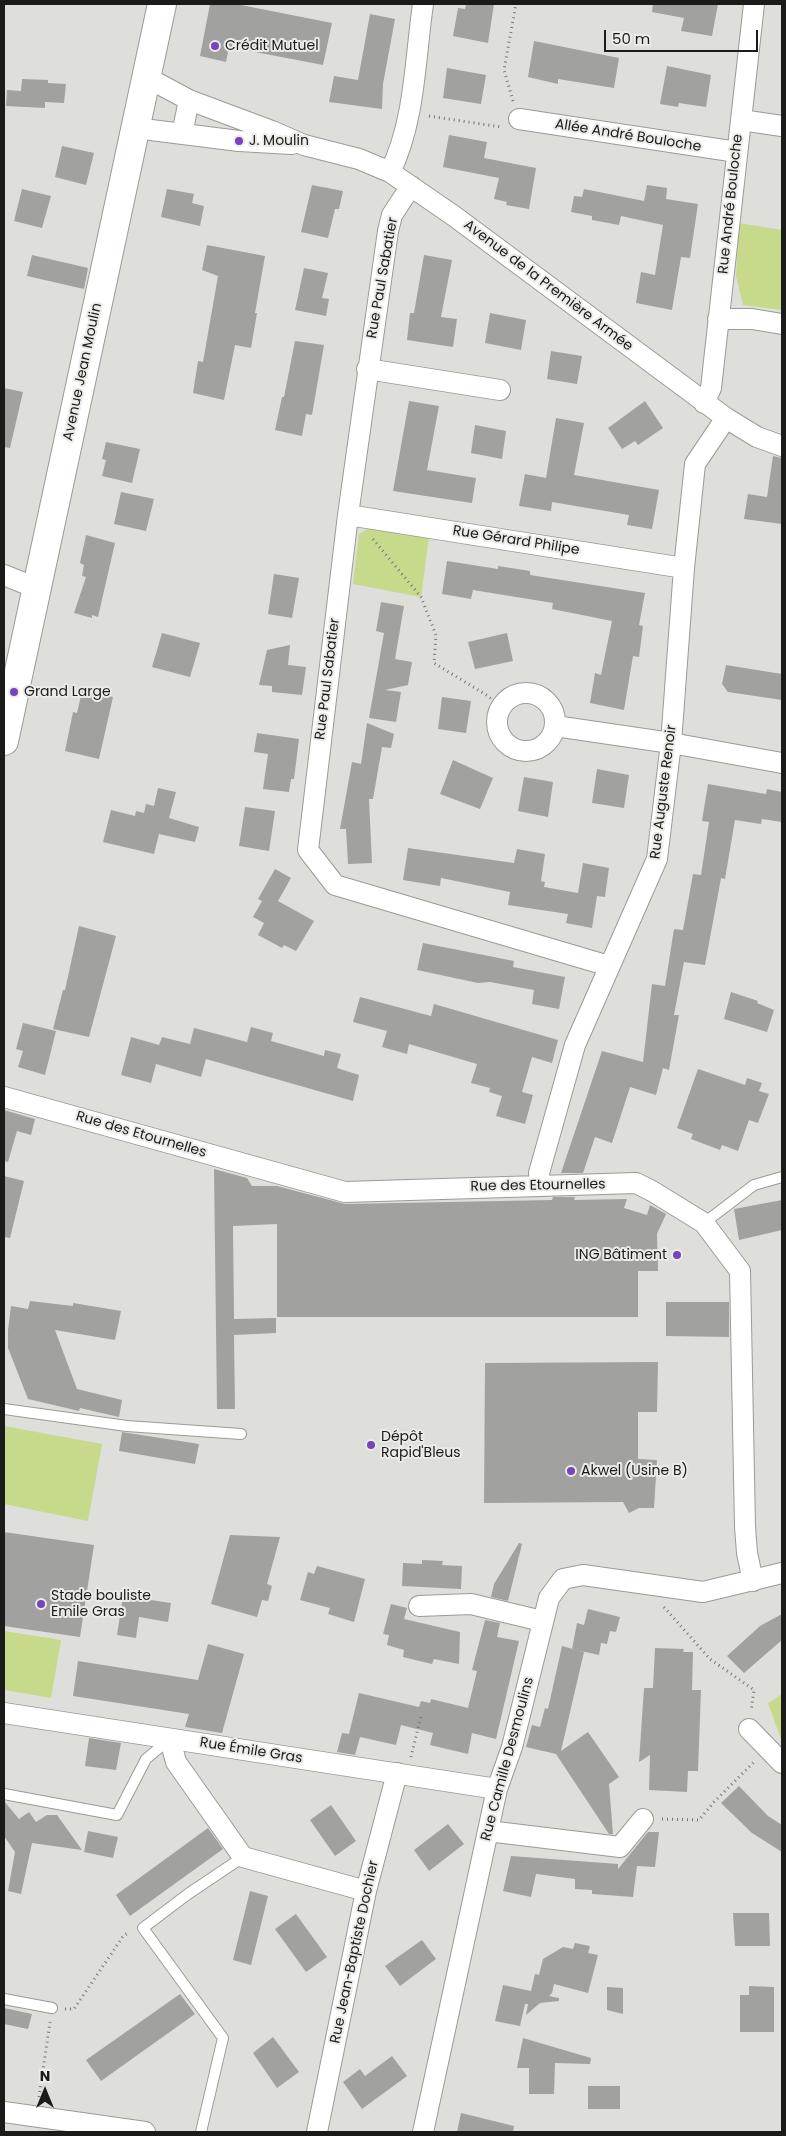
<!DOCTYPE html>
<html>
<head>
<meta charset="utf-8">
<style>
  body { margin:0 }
  #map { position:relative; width:786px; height:2136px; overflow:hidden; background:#dedfdb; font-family:Poppins,sans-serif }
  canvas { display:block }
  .frame { position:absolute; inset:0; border:5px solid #1b1b1a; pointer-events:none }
  .north { position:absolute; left:20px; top:2066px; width:50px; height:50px; -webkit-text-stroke:4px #ebece8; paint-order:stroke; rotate:0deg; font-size:14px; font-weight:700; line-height:20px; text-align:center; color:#1b1b1a }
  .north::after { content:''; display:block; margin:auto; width:18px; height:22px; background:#1b1b1a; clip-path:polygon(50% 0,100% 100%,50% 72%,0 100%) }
  .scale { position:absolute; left:604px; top:30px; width:154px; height:22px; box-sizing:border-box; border:2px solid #1b1b1a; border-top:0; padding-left:6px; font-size:15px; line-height:18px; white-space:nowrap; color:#1b1b1a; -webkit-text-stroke:4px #ebece8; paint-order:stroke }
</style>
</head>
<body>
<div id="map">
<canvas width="786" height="2136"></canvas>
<div class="frame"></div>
<div class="north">N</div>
<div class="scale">50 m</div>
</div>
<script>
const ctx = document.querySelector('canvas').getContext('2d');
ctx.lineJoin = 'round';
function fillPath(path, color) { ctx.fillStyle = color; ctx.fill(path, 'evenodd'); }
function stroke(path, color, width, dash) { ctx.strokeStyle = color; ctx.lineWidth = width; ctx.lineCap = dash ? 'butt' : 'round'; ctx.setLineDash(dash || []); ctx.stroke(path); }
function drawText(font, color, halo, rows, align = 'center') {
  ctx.font = font + ' Poppins,sans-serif'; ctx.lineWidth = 4; ctx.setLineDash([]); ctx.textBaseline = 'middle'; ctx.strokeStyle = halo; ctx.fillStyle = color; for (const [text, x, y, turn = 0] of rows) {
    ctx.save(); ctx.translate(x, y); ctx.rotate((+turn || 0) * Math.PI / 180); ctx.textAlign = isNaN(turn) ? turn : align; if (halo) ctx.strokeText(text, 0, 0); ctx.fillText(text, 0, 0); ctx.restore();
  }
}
fillPath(new Path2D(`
  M739,223L782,230V310L743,305L736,276Z
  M371,527L429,537L421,597L353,584L359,534Z
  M4,1426L102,1444L88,1521L4,1504Z
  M4,1631L61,1640L51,1698L4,1690Z
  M782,1694V1742L768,1703Z`), '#c7d98a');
fillPath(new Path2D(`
  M210,4H236L332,23L323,65L229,47L226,62L200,56Z
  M466,4H494L488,43L453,36L458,8L465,9Z
  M653,4H718L712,36L681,31L684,18L652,12Z
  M370,14L395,19L383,84L382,109L329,102L334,76L358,80Z
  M534,41L619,58L614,88L558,79V84L528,77Z
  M667,66L711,75L706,107L679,103L678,107L660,104Z
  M447,68L486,75L481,104L443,98Z
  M22,79L48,80V83L66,84L64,103L45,102V108L6,106L7,90L21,91Z
  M449,135L487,142L484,158L536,168L529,209L506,205L507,202L494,199L499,178L443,167Z
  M62,146L94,153L86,185L55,177Z
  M312,185L343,191L339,209H335L328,238L301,232Z
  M647,185L667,188L666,199L698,204L690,258L681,257L672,310L636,303L641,272L655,275L663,225L621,216L619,225L592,220V216L571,212L574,196L582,197L584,189L644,201Z
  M22,189L51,196L42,228L14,221Z
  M167,189L194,194L192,203L204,206L200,226L161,217Z
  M207,245L265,256L255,313H257L251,348L235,345L224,400L193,393L198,361L203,362L218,276L202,270Z
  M32,255L88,268L84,289L27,276Z
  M424,255L452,260L441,317L457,319L453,347L407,340L410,313H414Z
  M304,268L328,273L322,298L329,299L326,316L295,310Z
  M490,313L526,320L521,350L485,343Z
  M295,341L324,345L312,415L306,414L302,436L275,430L282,397H284Z
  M551,351L582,356L577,384L547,379Z
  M4,388L23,392L10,448L4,447Z
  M409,401L439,406L427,470L476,478L472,503L393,491Z
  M645,401L663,428L638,445L635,441L622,449L608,428Z
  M556,418L584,423L574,475L659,490L652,529L627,525L629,515L552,502L551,511L519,506L525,474L546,478Z
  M475,425L506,431L502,459L471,453Z
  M106,442L140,449L132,483L102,476L106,460L102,459Z
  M773,456L782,458V524L744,519L748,494L767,497Z
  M121,492L154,499L146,531L114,524Z
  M86,535L115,543L98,617L92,615V618L74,613L86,577L82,576L84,565L80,563Z
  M447,561L498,569V566L530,571V575L645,593L639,625L643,626L639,657L633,656L624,710L590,703L595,673L601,675L612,621L552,609L553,603L473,590L471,599L442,594Z
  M274,574L299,578L292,618L268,614Z
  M381,602L404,606L395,659L412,662L408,685L385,690L401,692L396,722L369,718L384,633L376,631Z
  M162,633L200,643L190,677L152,667Z
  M507,633L513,661L475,669L468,642Z
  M290,645L288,665L306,667L302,695L272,692V686L259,685L267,650Z
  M726,665L782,674V700L728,692L722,684Z
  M82,691L113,697L99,759L65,751L73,712L77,713Z
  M442,697L471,701L466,733L438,729Z
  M367,723L394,734L391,748L382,747L373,799H369L372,863L348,864L346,829H340L352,762L361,764Z
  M257,733L299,739L294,779H291L289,792L263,789L268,754L254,752Z
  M453,760L493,778L480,809L440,794Z
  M597,769L629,775L624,808L592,803Z
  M524,777L553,782L548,817L518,811Z
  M708,784L766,794L767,789L782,792V822L762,819L761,824L735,820L725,879L721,878L705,965L684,962L674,1015H679L669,1070L663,1068L656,1095L630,1087L612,1143L595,1137L583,1173H561L602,1051L643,1062L652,984L665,986L674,929L683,930L693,874L701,875L709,822L702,821Z
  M158,788L176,792L169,818L199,827L195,842L159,834L154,854L103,842L111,810L135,816L136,811L144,813L146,804L154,806Z
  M245,807L275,811L269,851L239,846Z
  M408,848L514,863L517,849L545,854L541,881L545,882L544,887L578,893L583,863L609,868L605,897L597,896L592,928L566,923L568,914L508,905L510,892L441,878L440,886L403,880Z
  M275,869L291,878L278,901L314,921L296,951L284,945L282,948L258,935L264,923L253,917L262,901L258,899Z
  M79,926L116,936L89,1037L53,1029L63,990H65Z
  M423,943L514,961L513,967L565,977L559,1009L532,1004L534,990L490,982L478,983L417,970Z
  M731,992L758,1001L757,1003L774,1010L767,1032L724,1019Z
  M360,997L431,1016L434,1004L558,1040L552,1063L532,1057L522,1092L533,1095L525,1124L496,1116L502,1096L489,1092L490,1088L471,1083L477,1064L409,1044L407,1054L382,1047L387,1031L353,1022Z
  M23,1023L56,1031L45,1075L18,1067L23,1051L16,1049Z
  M251,1027L273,1033L271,1041L324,1056L325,1050L341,1054L337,1068L359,1075L353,1101L206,1059L201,1077L156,1064L151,1083L121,1075L131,1037L159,1045L162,1037L190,1044L194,1028L247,1042Z
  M698,1069L745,1085L747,1078L762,1083L759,1091L769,1094L758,1123L749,1120L738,1151L722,1145L720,1150L691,1139L693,1134L677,1128Z
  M4,1110L35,1119L31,1135L17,1131L8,1162L4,1161Z
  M214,1169L247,1178L252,1186H277L345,1204L552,1200L553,1197H575L574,1200L627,1199L624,1208L647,1215L650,1205L666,1214L657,1234L658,1271H638V1317H277V1224L233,1226L234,1319L276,1318V1333L234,1335L235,1409H217Z
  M4,1176L24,1181L10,1238L4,1237Z
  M782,1200V1230L739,1240L734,1209Z
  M30,1301L73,1306V1303L121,1311L115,1340L55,1330L77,1389L122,1400L119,1417L80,1408L79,1411L28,1399L8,1348V1330L11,1306L28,1309Z
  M666,1302H729V1337L666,1336Z
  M658,1362L657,1412H638V1459L657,1460L654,1508H639L629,1513L623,1502L484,1503L485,1363Z
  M122,1432L199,1444L195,1464L119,1451Z
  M4,1532L94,1545L80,1637L4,1626Z
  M230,1535L280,1537L267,1584L272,1586L268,1601L262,1600L257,1617L211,1604Z
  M519,1543L522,1544L508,1601L491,1597L494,1584Z
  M422,1560L443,1561L442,1565L462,1566L461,1589L402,1586L403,1563L422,1564Z
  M317,1566L365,1579L354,1622L328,1614L330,1608L300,1600L308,1572L314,1574Z
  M123,1596L171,1603L168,1622L139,1617L136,1638L117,1635Z
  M391,1604L407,1608L404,1619L460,1632L459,1664L434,1659L432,1664L403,1657L404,1650L387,1645L389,1635L383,1634Z
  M588,1609L620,1617L616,1632L610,1631L607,1644L601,1643L599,1655L572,1649L577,1623L584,1625Z
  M782,1614V1640L744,1673L727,1656L760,1626Z
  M485,1620L500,1623L497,1637L519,1641L496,1739L472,1733L468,1754L430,1745L433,1733L401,1725L396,1745L360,1737L355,1755L337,1752L342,1733L349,1734L359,1693L419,1707L421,1701L430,1703L431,1699L468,1708L477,1671L472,1670Z
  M208,1644L244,1654L222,1733L185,1727L189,1714L73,1696L78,1661L198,1680Z
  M562,1646L584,1652L561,1751L588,1732L619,1777L609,1784L613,1834H609L556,1754L526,1747L532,1725L540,1727L545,1708L548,1709Z
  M655,1648L684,1649L683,1652H693L692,1690H701L698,1771H688L687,1792L649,1790L650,1755L639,1762L644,1688H653Z
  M89,1738L121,1743L116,1770L85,1766Z
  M739,1786L768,1816L782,1825V1852L752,1833L721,1803Z
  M4,1801L19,1819L29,1812L36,1822L47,1815H57L82,1850L32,1843L21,1894L8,1891L15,1852L4,1836Z
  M331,1805L356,1841L335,1856L310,1820Z
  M448,1824L464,1844L429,1871L414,1850Z
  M208,1828L223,1849L130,1916L116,1895Z
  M88,1831L118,1837L113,1858L84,1852Z
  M648,1832H659L655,1867L637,1866L633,1897L592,1894V1890L575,1889V1879L536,1874L531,1897L503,1891L511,1856L618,1864V1869Z
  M250,1891L268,1896L251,1965L233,1960Z
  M733,1913H769L770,1946H735Z
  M296,1914L327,1957L306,1972L275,1929Z
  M422,1940L436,1959L400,1986L385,1966Z
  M575,1943L590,1946L588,1953L598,1955L588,1993L554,1984L552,1993L549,1996L559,1998V2001L540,2003L526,2015L528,2004H525L520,2026L495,2021L503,1985L531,1991L535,1974L539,1975L543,1959L563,1947L573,1949Z
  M749,1986L774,1987V2032H740V1995H749Z
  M607,1987L623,1988V2014L607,2010Z
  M180,1994L195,2014L101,2081L86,2060Z
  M4,2008L32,2014L28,2029L4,2024Z
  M273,2037L299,2072L277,2088L253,2053Z
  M523,2038L591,2058L590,2064L555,2063L554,2094H529V2068H517Z
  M392,2056L407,2076L362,2109L343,2082L360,2069L365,2076Z
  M588,2086H620V2109H588Z
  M461,2113L514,2126L513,2132H457Z`), '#a1a29f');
const service = new Path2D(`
  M704,1223L754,1185L782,1177
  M4,1409L127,1426L241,1434
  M4,1794L117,1815L146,1759L170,1739
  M4,1999L52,2008
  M201,2132L223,2038L143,1928L188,1894L243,1857`);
const minor = new Path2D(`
  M146,77L189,100L272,131L304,145L359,159L390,172L454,216L726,418L757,437L782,446
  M519,119L737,152
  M741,120L782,126
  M135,128L239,141L292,144
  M182,134L189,100
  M390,172C415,122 415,59 423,4
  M411,186L392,215L388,231L348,515L308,850L335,885L609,966
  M718,319H752L782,324
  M367,369L500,390
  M704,403L711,388L754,4
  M348,515L684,568
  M4,575L36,588
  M497 722a29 29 0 1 1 58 0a29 29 0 1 1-58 0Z
  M555,726L671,743L782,763
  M4,1097L345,1192L636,1183L652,1191L704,1223L740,1271L745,1527L747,1553L753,1581
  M540,1185L539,1173L575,1045L657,859L671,743L684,568L695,464L726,418
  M419,1606L471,1604L542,1621
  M4,1713L497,1789
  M749,1729L782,1763
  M170,1739L176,1762L243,1857L366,1891
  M488,1831L620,1847L643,1819
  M4,2112L145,2132
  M317,2132L366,1891L397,1773
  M423,2132L497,1789L512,1747L549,1598L563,1579L583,1575L703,1592L782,1573`);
const secondary = new Path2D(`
  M4,741L162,4`);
stroke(service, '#9a9b97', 12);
stroke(minor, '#9a9b97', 22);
stroke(secondary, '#9a9b97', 30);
stroke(new Path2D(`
  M513,101L504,70L516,4
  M429,116L501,127
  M373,539L421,597L436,635L434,663L488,696L501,707
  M664,1607L710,1659L754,1690L751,1711
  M411,1757L421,1716
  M662,1819L699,1820L714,1802L755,1761
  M65,2009H74L124,1935L129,1933
  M39,2097L50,2022`), '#767674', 3, [1, 4]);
stroke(service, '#fff', 10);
stroke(minor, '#fff', 20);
stroke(secondary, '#fff', 28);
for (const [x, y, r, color] of [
  [215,46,5,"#7644bc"],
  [239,141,5,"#7644bc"],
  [14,692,5,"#7644bc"],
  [677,1255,5,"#7644bc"],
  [371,1445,5,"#7644bc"],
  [571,1471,5,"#7644bc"],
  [41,1604,5,"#7644bc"]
]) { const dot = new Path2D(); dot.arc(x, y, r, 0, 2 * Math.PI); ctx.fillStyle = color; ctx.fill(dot); stroke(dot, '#ebece8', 2); }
drawText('14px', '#1b1b1a', '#ebece8', [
  ["Crédit Mutuel",225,46],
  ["J. Moulin",249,141],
  ["Grand Large",24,692],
  ["ING Bâtiment",667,1255,"right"],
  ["Dépôt",381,1437],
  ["Rapid'Bleus",381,1453],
  ["Akwel (Usine B)",581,1471],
  ["Stade bouliste",51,1596],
  ["Emile Gras",51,1612]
], 'left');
drawText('14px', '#1b1b1a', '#ebece8', [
  ["Allée André Bouloche",628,136,9],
  ["Rue André Bouloche",731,204,-84],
  ["Rue Paul Sabatier",383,278,-80],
  ["Avenue de la Première Armée",548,286,37],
  ["Avenue Jean Moulin",83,372,-78],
  ["Rue Gérard Philipe",516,541,9],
  ["Rue Paul Sabatier",328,679,-83],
  ["Rue Auguste Renoir",664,792,-83],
  ["Rue des Etournelles",141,1135,16],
  ["Rue des Etournelles",538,1186,-1],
  ["Rue Émile Gras",251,1751,9],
  ["Rue Camille Desmoulins",508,1759,-75],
  ["Rue Jean-Baptiste Dochier",355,1952,-78]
]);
</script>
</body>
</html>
